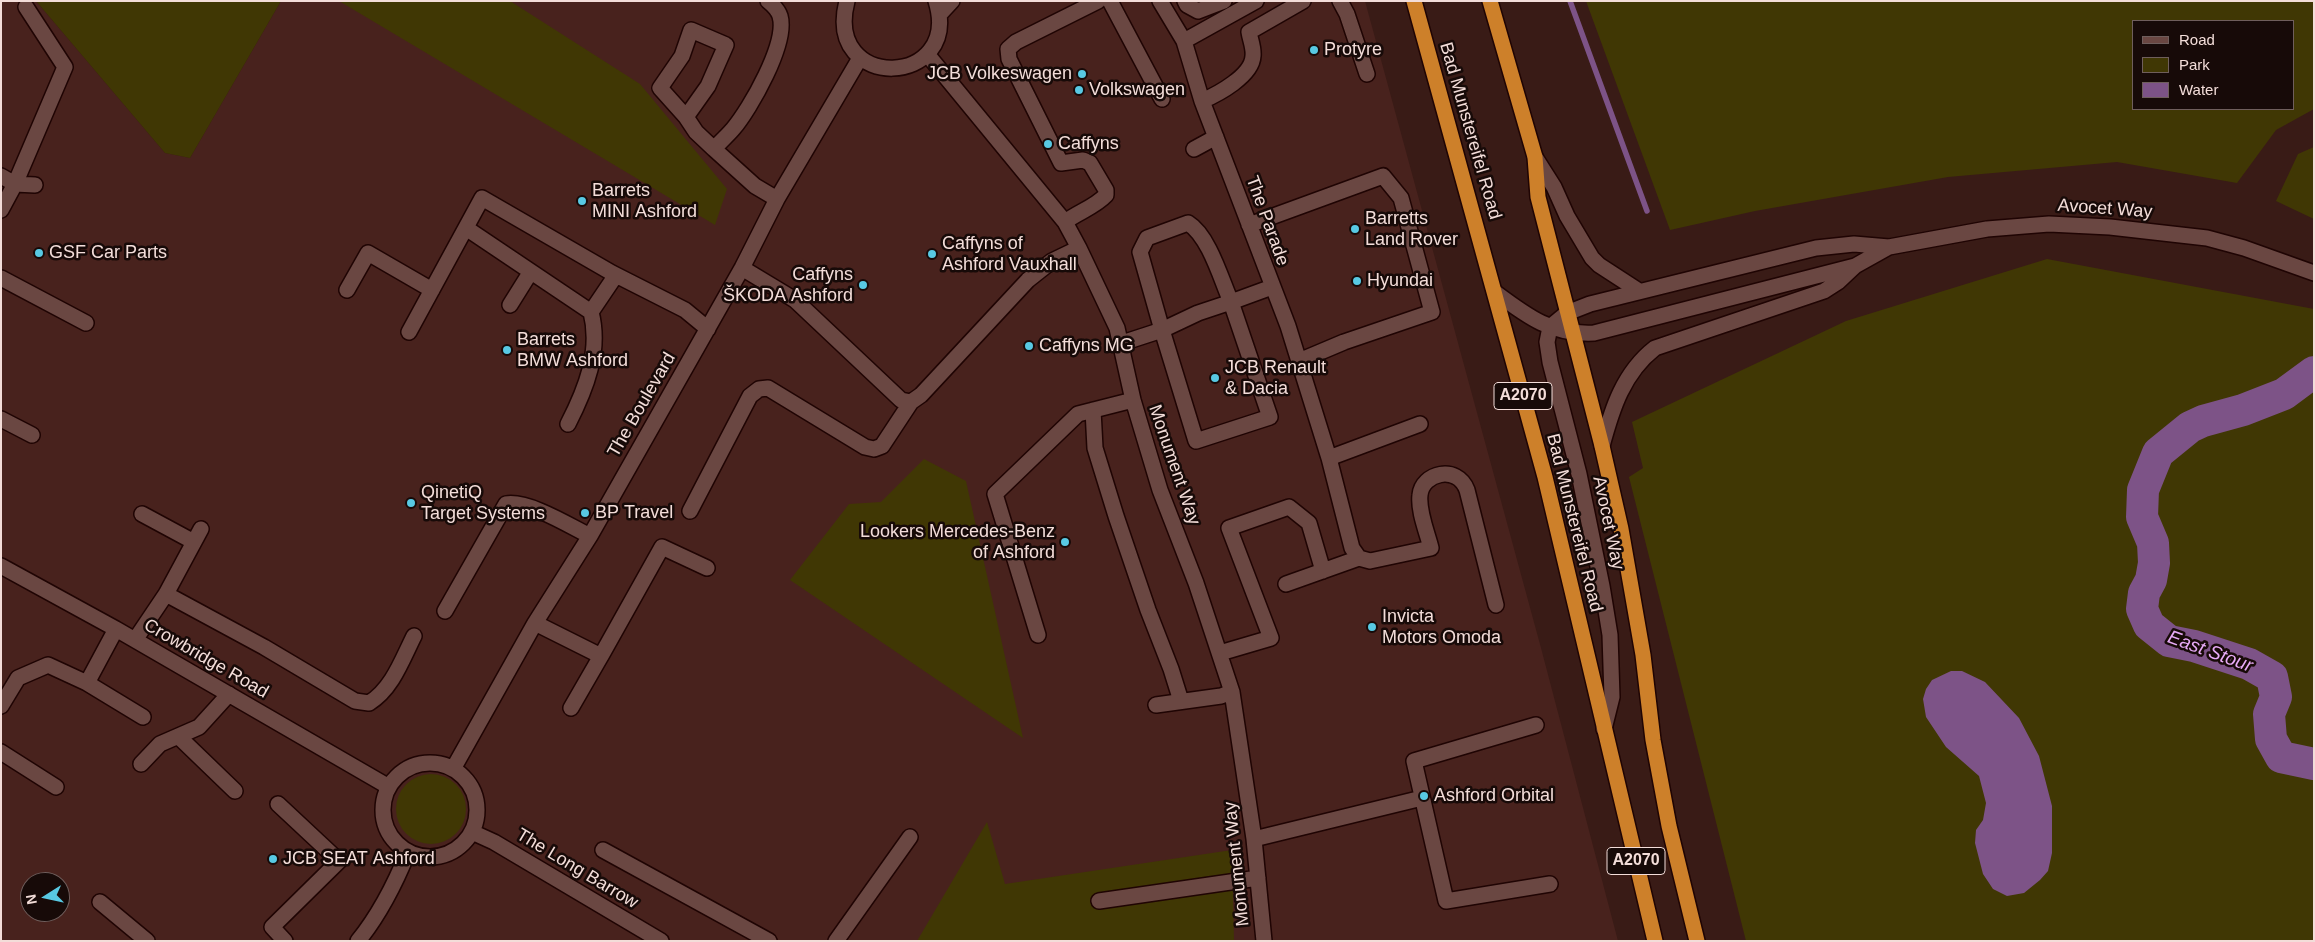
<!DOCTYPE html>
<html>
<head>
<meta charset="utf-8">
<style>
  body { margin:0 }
  #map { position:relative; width:2315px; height:942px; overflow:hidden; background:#391b16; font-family:Helvetica,sans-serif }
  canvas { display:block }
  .frame { position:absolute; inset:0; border:2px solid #f3ddd9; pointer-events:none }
  .legend { position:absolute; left:2132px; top:20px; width:162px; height:90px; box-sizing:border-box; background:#170a08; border:1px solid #6f5e5c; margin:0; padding:6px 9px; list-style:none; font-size:15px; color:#f3ddd9 }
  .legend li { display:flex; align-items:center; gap:10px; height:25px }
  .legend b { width:25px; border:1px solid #6f5e5c }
  .north { position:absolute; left:20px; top:872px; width:50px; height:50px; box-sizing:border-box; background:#170a08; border:1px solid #6f5e5c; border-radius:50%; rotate:260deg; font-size:14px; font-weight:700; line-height:20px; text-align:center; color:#f3ddd9 }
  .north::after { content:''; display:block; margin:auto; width:18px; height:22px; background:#58c9e3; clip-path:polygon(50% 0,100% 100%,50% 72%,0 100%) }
</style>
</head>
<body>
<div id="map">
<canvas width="2315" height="942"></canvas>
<div class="frame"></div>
<ul class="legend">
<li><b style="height:6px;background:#6a4742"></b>Road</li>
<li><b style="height:14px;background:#403704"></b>Park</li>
<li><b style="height:14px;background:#7d5387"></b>Water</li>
</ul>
<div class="north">N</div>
</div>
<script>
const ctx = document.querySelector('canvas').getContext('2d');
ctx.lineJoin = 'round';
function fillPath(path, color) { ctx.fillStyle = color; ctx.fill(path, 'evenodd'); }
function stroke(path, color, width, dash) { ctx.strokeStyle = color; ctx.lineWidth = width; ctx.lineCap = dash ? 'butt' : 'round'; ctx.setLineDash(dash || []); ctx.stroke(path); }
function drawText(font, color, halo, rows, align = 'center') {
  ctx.font = font + ' Helvetica,sans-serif'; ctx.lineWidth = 5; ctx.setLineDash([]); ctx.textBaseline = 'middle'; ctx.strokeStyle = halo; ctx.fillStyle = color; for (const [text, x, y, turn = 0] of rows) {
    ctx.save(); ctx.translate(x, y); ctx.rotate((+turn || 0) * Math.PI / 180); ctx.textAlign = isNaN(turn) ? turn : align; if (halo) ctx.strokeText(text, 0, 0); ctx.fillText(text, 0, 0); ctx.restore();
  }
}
fillPath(new Path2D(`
  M1,1H36L165,153L190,158L281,1H1365L1541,648L1618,941H1ZM30,882H60V912H30Z`), '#48221d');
fillPath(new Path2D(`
  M36,1H281L190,158L165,153Z
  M339,1H510L640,84L727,189L715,225Z
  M1586,1H2314V109L2276,130L2237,183L2117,162L1948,177L1755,211L1670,230ZM2294,21V109H2134V21Z
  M2314,147V219L2276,201L2298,154Z
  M2047,259L2314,309V941H1746L1629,477L1643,468L1632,422L1846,321Z
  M924,459L966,481L1023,738L790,580L849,504L881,502Z
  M396 809a35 35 0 1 1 70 0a35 35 0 1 1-70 0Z
  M987,822L1005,884L1232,850L1234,941H917Z`), '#403704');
fillPath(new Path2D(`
  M1951,671H1962L1985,682L2019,718L2039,756L2052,806V853L2048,871L2040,880L2024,893L2007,896L1993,889L1983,874L1975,843L1976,830L1983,820L1986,803L1979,776L1946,747L1926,717L1923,699L1926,689L1932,680Z`), '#7d5387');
stroke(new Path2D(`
  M1570,1L1647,211`), '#7d5387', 5.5);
stroke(new Path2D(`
  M2314,372L2284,394L2243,410L2203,421L2190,427L2158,453L2143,490L2142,517L2153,543L2154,563L2151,580L2144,593L2142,609L2149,625L2169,641L2194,646L2249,664L2272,677L2276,697L2269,714L2271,739L2281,757L2314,764`), '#7d5387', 32);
const minor = new Path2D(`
  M768,1C773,5 778,10 780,16C788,43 750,109 733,129C727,136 720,142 714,149L755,186L777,199
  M847,1C823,93 963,88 936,1
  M1110,1L1162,99
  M1160,1L1184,41L1202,101L1288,326L1329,458L1352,548L1359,558L1370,561L1431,548C1427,532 1418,511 1420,495C1422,473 1457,464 1467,490L1496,605
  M1185,1L1187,5L1198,11L1224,1
  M1340,1L1347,14L1367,74
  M940,14L952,1
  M1184,41L1256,1
  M927,54L1065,222L1079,248L1117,328L1133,400L1160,490L1196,583L1232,692L1254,839L1264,941
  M1202,101C1218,94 1252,76 1253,56C1254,48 1250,39 1249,32L1303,1
  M686,117L708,86L726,45L691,30L682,56L660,88L686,117L696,132L714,149
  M1194,149L1216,137
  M1535,157L1554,187L1567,216L1592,258L1599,265L1639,291
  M1,176L15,184L35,185
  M1,210L15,184L65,67L26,7
  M1065,222C1078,212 1095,207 1106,195V190L1090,163L1083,160L1061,163L1009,59L1008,49L1016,42L1098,1
  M1249,225L1383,176L1401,198L1432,312L1344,342L1299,361
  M466,228L591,312L616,275
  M742,268L795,300L901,400L911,402L921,395L1028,280L1052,261L1079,248
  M1,278L86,323
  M347,290L368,253L432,290
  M1496,293C1528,317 1552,335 1594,333L1855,266L1889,247
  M1231,302L1270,417L1196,441L1162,330L1198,313Z
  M510,305L530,273
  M409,332L482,198L612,273L685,310L708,329
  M1119,344L1162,330L1140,252L1147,238L1188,223C1209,236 1221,279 1231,302L1272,287
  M1093,410L1095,448L1116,516L1148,610L1171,669L1181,701
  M1,419L32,435
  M568,424C586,389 601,351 591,312
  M1602,446C1612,409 1623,373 1655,348L1824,291L1838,282L1855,266
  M1329,458L1420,424
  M690,511L750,396L759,389L768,388L865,447L874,449L882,446L911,402
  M142,514L194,542
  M1,566L116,629L389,787
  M1286,584L1359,558
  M166,594L264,647L355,701L369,703C392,689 402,660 414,636
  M445,611L506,504C528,500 570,526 590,536
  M535,623L601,656L571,708
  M116,629L87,683L143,717
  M1038,635L995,494L1078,414L1133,400
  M135,640L166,594L201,529
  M1220,653L1271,638L1229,528L1289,507L1309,523L1323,571
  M601,656L662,547L707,568
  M1156,705L1221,696L1232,692
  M1,706L18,678L48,665L87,683
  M1536,725L1414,761L1446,901L1550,884
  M1604,729L1612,697L1610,635L1602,586L1579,474L1550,362L1547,342L1550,327L1567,313L1590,304L1816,248L1854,244L1889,247L1987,229L2049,224L2110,227L2207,238L2244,248L2314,273
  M179,737L235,791
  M1,752L56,787
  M383 810a47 47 0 1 1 94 0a47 47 0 1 1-94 0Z
  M141,764L160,744L199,727L229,694
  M453,769L535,623L590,536L742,268L777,199L860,58
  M278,804L339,861L272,927L285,941
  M472,832L494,842L661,941
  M1254,839L1422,798
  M603,850L769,941
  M1099,901L1258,878
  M100,902L147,941
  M358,941C380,914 395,884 408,852
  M836,941L910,837`);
const highway = new Path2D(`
  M1414,1L1545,477L1655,941
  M1490,1L1535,157L1538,197L1602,446L1621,529L1643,655L1653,740L1669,826L1697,941`);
stroke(minor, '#1f0403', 18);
stroke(highway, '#1f0403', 18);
stroke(minor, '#6a4742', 15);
stroke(highway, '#cd802a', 15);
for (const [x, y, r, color] of [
  [1314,50,5,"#58c9e3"],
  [1082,74,5,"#58c9e3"],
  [1079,90,5,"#58c9e3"],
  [1048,144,5,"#58c9e3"],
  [582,201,5,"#58c9e3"],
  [1355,229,5,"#58c9e3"],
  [39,253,5,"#58c9e3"],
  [932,254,5,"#58c9e3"],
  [1357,281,5,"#58c9e3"],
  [863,285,5,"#58c9e3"],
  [1029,346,5,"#58c9e3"],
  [507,350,5,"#58c9e3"],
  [1215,378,5,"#58c9e3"],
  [411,503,5,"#58c9e3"],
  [585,513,5,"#58c9e3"],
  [1065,542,5,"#58c9e3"],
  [1372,627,5,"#58c9e3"],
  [1424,796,5,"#58c9e3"],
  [273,859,5,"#58c9e3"]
]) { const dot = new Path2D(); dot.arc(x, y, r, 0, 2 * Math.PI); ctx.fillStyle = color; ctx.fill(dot); stroke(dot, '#170a08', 2); }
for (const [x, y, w] of [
  [1523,396,58],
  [1636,861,58]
]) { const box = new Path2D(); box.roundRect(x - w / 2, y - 13.5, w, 27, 4); ctx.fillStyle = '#170a08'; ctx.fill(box); stroke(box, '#f3ddd9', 1); }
drawText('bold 16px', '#f3ddd9', null, [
  ["A2070",1523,396],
  ["A2070",1636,861]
]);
drawText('18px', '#f3ddd9', '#170a08', [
  ["Protyre",1324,50],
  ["JCB Volkeswagen",1072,74,"right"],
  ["Volkswagen",1089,90],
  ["Caffyns",1058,144],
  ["Barrets",592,191],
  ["MINI Ashford",592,212],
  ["Barretts",1365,219],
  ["Land Rover",1365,240],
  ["Caffyns of",942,244],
  ["Ashford Vauxhall",942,265],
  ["GSF Car Parts",49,253],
  ["Caffyns",853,275,"right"],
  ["ŠKODA Ashford",853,296,"right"],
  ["Hyundai",1367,281],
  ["Barrets",517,340],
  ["BMW Ashford",517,361],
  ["Caffyns MG",1039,346],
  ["JCB Renault",1225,368],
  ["& Dacia",1225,389],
  ["QinetiQ",421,493],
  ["Target Systems",421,514],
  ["BP Travel",595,513],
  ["Lookers Mercedes-Benz",1055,532,"right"],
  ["of Ashford",1055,553,"right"],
  ["Invicta",1382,617],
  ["Motors Omoda",1382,638],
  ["Ashford Orbital",1434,796],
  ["JCB SEAT Ashford",283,859]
], 'left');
drawText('18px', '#f3ddd9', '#170a08', [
  ["Bad Munstereifel Road",1470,131,74],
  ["Avocet Way",2105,209,4],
  ["The Parade",1267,221,70],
  ["The Boulevard",642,405,-60],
  ["Monument Way",1174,465,71],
  ["Bad Munstereifel Road",1574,523,76],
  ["Avocet Way",1608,523,78],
  ["Crowbridge Road",206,659,30],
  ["Monument Way",1237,864,-96],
  ["The Long Barrow",577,869,31]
]);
drawText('italic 19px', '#e7aaf6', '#170a08', [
  ["East Stour",2210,652,20]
]);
</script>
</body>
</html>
